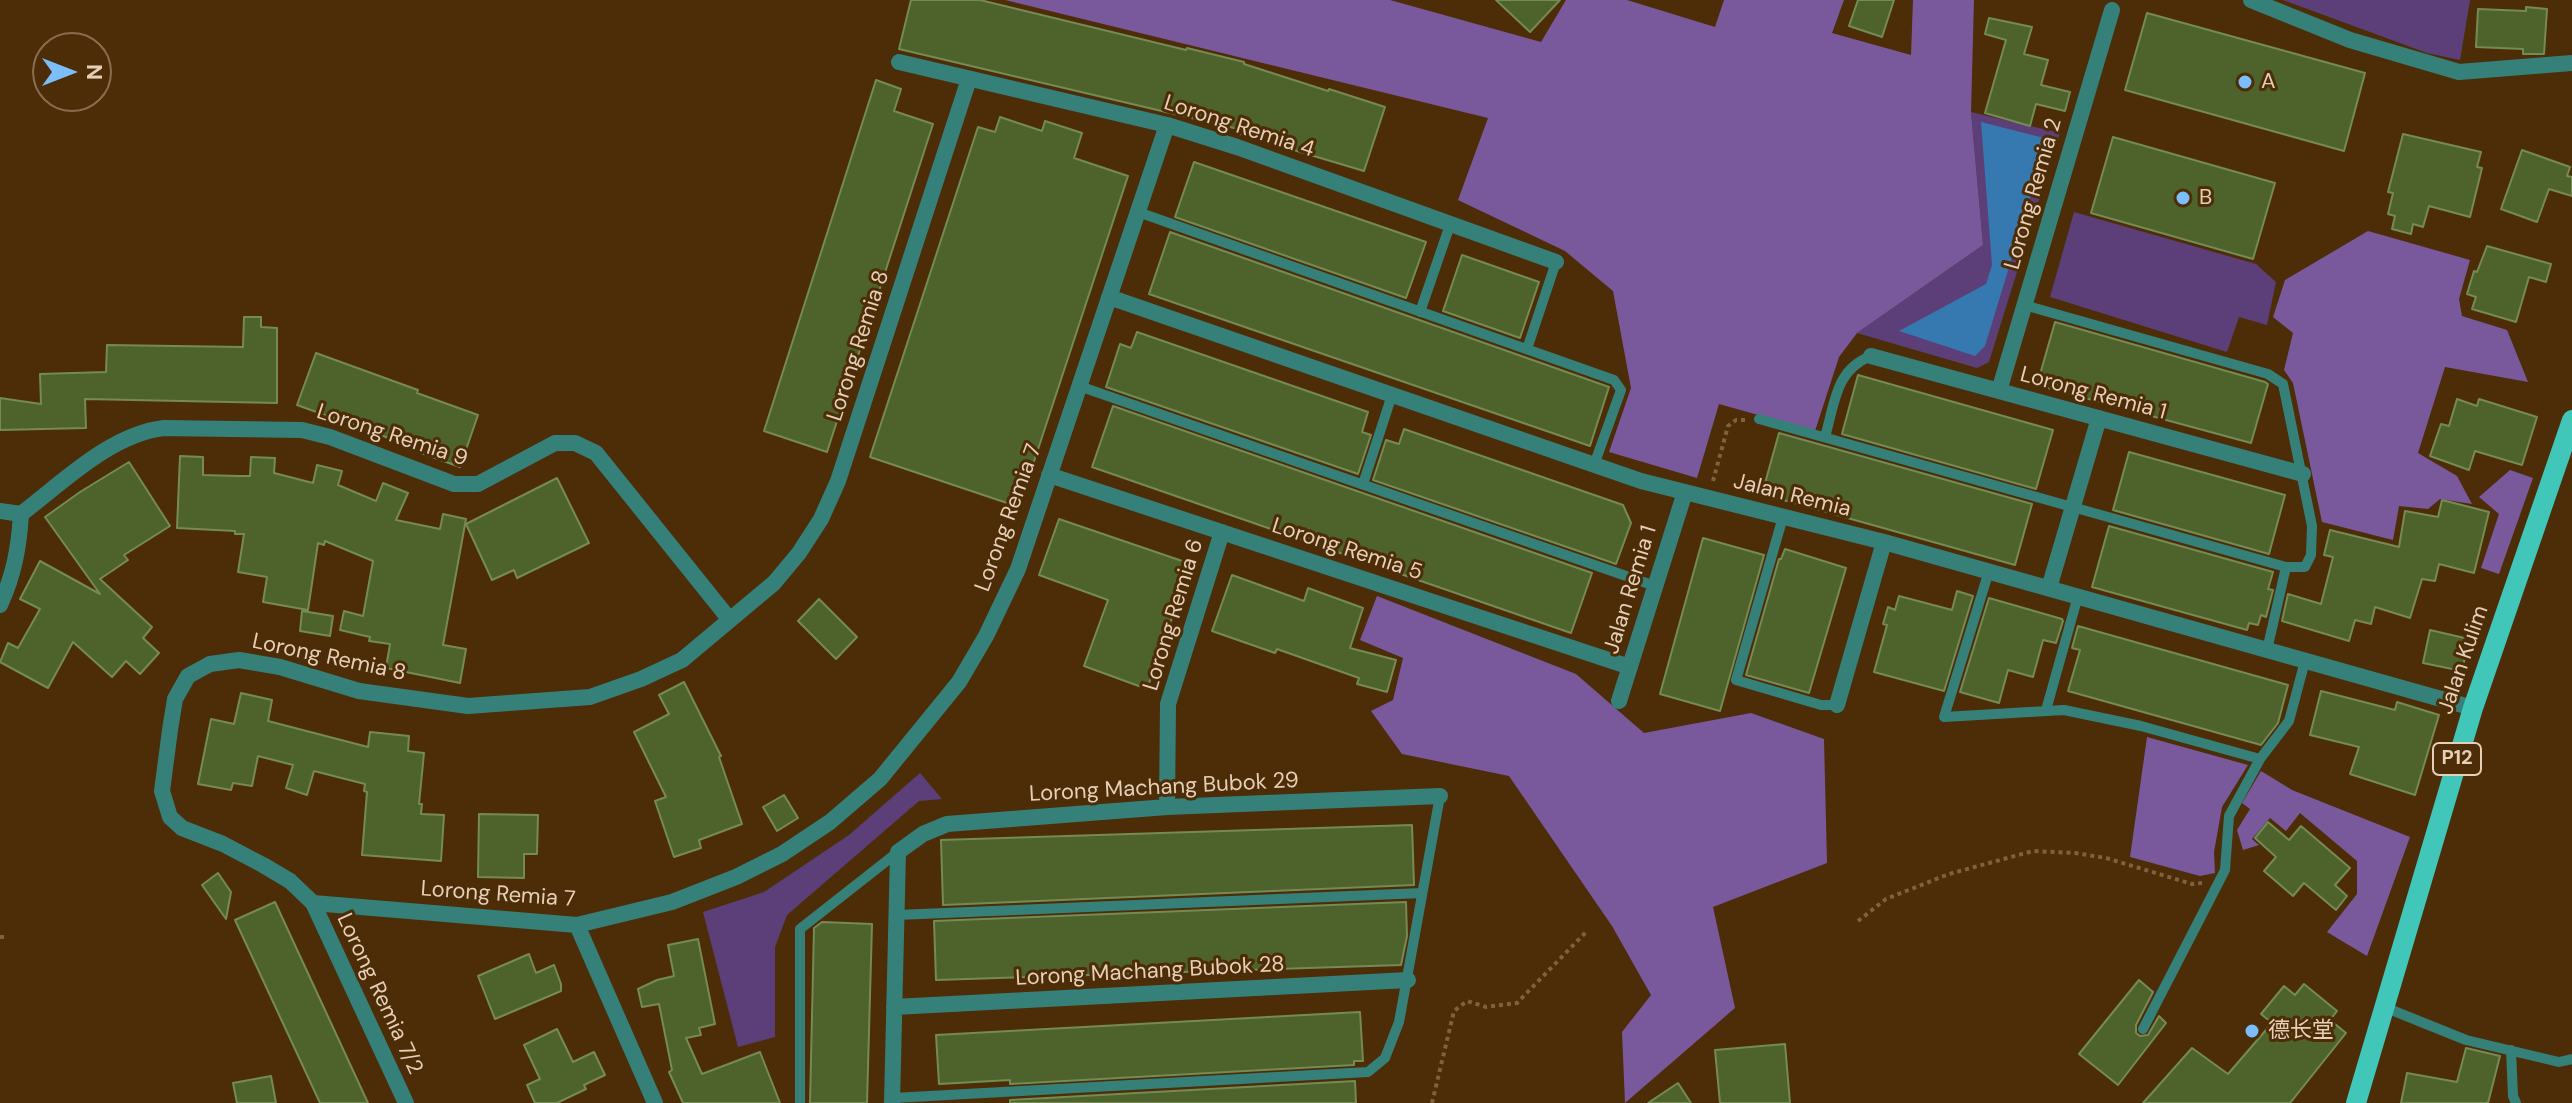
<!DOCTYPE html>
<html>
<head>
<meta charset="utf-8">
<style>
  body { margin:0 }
  #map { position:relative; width:2572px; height:1103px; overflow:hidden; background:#4c2d08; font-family:"DM Sans",sans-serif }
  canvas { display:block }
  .north { position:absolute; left:32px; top:32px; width:80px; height:80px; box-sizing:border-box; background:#4c2d08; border:2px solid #8a6d4e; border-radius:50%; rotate:90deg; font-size:22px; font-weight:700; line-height:32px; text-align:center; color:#e6ceb7 }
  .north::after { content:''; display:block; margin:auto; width:28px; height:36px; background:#7cbef9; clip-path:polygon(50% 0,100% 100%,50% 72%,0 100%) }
</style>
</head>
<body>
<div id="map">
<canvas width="2572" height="1103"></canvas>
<div class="north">N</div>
</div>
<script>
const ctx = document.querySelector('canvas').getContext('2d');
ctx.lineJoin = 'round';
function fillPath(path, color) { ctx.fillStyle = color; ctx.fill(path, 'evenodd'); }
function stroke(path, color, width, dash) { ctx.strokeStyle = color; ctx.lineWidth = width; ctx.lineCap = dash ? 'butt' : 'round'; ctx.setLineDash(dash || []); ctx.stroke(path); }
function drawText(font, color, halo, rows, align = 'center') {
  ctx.font = font + ' "DM Sans","Noto Sans SC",sans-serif'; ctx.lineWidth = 6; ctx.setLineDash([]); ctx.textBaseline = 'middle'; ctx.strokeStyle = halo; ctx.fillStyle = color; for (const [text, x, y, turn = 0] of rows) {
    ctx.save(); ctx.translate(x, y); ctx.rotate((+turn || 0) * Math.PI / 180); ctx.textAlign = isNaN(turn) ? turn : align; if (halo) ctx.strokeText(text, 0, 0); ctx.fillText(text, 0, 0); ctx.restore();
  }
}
fillPath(new Path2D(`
  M2283,0H2470L2460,60L2427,53Z
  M1971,112L2060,133L1989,362L1977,368L1857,333L1983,245Z
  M2074,212L2256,264L2276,282L2267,325L2239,317L2227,352L2050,297Z
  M920,773L942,799L919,801L787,915L775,947V1037L738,1047L703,912L764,892L849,835Z`), '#5c3f78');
fillPath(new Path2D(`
  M1005,0H1390L1541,42L1566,0H1627L1715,27L1724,0H1844L1832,33L1911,55L1913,0H1974L1971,112L1983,245L1857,333L1839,357L1815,431L1719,404L1697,478L1609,452L1631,388L1613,291L1565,251L1458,200L1488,118Z
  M2368,231L2470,260L2459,299L2462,316L2507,330L2528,382L2445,367L2418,453L2457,476L2472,504L2440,499L2428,509L2399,506L2393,540L2322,522L2293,383L2284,370L2293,333L2273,317L2285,280Z
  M2510,470L2533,478L2499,574L2481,568L2499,514L2479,497Z
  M1377,596L1576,674L1644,733L1751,713L1824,739L1827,863L1713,907L1735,1008L1625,1103L1622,1032L1651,995L1612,926L1509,776L1402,754L1371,711L1393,700L1403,658L1360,640Z
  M2147,737L2248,765L2222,807L2214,852L2215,873L2200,876L2130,857Z
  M2261,771L2292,790L2410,837L2367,956L2327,932L2357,894V861L2300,813L2286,831L2270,818L2252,839L2259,845L2243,850L2237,830L2250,809L2242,803Z`), '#7a589c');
fillPath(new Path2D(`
  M1981,122L2048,139L1985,346L1975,356L1899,331L1986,284L1992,265Z`), '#3679b0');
const building = new Path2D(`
  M911,0H980L1186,50L1187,48L1244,62V64L1328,91L1329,89L1385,107L1364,171L1240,134L1242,130L899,49Z
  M1496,0H1560L1530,32Z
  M1858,0H1894L1882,37L1849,26Z
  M2526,7L2547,9L2544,54H2523V49L2476,47L2478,9L2526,11Z
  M2147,13L2365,73L2344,151L2125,90Z
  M1989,18L2032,27L2024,54L2048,60L2041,85L2070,92L2065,111L2036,104L2030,126L1985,113L2006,40L1985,34Z
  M876,80L901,89L894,111L933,124L827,452L764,431Z
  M1000,117L1042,131L1045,121L1082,133L1074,158L1128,176L1019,507L870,457L978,127L995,132Z
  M2403,134L2481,152L2477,167L2482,168L2470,217L2429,206L2423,227L2413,224L2411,234L2392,229L2395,216L2388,214L2393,193L2388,192Z
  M2113,137L2275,183L2253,259L2091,213Z
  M2522,150L2570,167L2567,176L2572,177V196L2549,189L2537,222L2501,209Z
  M1194,162L1426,242L1406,298L1175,217Z
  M1170,232L1609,387L1590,446L1149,294Z
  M2487,246L2551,264L2546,282L2529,277L2516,322L2472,309L2476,297L2467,294L2474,271L2477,272Z
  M1462,255L1539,282L1520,338L1443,311Z
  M244,317H261V327L277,328V403L85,399L86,428L0,430V398L41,404L40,374L106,372L107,345L243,347Z
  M2055,322L2265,382L2268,384L2251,443L2037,385Z
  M1137,332L1368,412L1362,432L1371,435L1358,474L1106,387L1120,344L1131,348Z
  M316,353L418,390L417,393L478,415L460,467L418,452L419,449L297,405Z
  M1858,375L2053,430L2036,489L1842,434Z
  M2457,399L2477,406L2479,399L2537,417L2522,465L2475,451L2469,470L2430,456L2441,424L2449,426Z
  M1113,406L1592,573L1571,633L1092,467Z
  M1404,429L1623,505L1631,523L1616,564L1373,480L1386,440L1399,444Z
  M1779,433L2032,504L2015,565L1762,494Z
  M2129,452L2285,495L2269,554L2113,510Z
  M180,456L203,457V475L237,476H250L251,457L275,458L274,473L313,483L317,465L342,471L338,485L376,501L383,483L408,493L396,520L440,529L443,514L466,519L443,645L466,649L460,683L386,668L390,644L369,641L370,637L340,630L344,611L363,616L373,561L325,541L324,545L318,543L308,610L263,602L267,577L238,572L244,534H235V531L177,528Z
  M129,462L170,526L124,555L128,560L100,579L152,627L143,638L159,653L140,674L126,661L112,677L73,642L48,688L0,662L8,643L18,648L40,609L20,599L40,561L100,594L45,517L80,492Z
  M557,478L589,543L517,578L514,570L492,580L466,524Z
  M2442,500L2489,512L2474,573L2439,564L2435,581L2422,579L2410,618L2375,607L2371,624L2355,620L2349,641L2282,621L2288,594L2321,604L2333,557L2324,555L2330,530L2399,547L2405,511L2438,517Z
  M1059,519L1191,564L1147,689L1084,666L1108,600L1039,575Z
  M2109,526L2273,572L2268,589L2273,590L2266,617L2261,615L2258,625L2249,623L2247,630L2092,587Z
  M1703,538L1764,555L1720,711L1660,694Z
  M1785,549L1846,568L1809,693L1746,675L1779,559H1781Z
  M1232,575L1304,601L1308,588L1363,608L1350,648L1396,660L1387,692L1357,684L1359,678L1277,649L1275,653L1212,631Z
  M1957,591L1973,596L1944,691L1874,672L1887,625L1883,624L1888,607L1895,610L1899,596L1952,610Z
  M1989,598L2062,619L2063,621L2056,643L2043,640L2033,677L2008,670L1999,703L1960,692Z
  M819,599L857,637L836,659L798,621Z
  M302,611L333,616L330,636L300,631Z
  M2078,626L2288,685L2278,723L2261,745L2068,691L2080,650L2072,648Z
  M2430,630L2469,639L2462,671L2423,663Z
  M684,682L721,756L719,757L742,824L699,840L701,848L674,857L655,801L666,797L634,732L669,714L659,695Z
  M2321,691L2395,710L2397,702L2439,715L2415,795L2350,774L2359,747L2310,735Z
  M241,693L272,700L268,721L368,747L370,732L409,736L408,751L424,753L419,804H422L421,814L444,815L441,861L362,855L367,792L364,791L365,784L314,771L307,795L286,788L293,765L258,756L252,786L233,783L231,790L198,784L211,719L234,724Z
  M784,795L798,818L777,831L763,807Z
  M479,814L538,815L537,854H524V878L478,877Z
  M2268,822L2289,840L2301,826L2350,868L2335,885L2347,896L2336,910L2304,883L2293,896L2264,871L2276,857L2255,838Z
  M1412,825L1414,885L943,905L941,840Z
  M218,873L231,892L226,919L202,885Z
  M275,902L368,1103H320L235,920Z
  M1406,902L1407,936L1401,965L936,980L934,921Z
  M822,922L872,924L867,1103H810L814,928Z
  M698,939L715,1024L699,1028L701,1035L686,1038L702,1074L760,1052L780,1103H683L669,1072L672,1070L659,1004L642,1007L638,989L657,980L674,976L668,945Z
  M529,954L536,973L554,965L561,984V991L495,1019L478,976Z
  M2139,980L2153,992L2136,1025V1033L2140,1036L2148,1035L2159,1016L2166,1023L2118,1085L2079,1054Z
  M2304,984L2337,1011L2330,1020L2346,1033L2290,1103H2143L2192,1048L2228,1074L2272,1023L2261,1014L2284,986L2295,995Z
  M1360,1012L1363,1061H1354V1065L1010,1084V1080L939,1084L936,1035Z
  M557,1029L573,1062L594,1052L605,1075L584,1085L586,1089L557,1103H535L527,1085L540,1079L524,1045Z
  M1785,1044L1790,1103H1720L1715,1050Z
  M2466,1048L2500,1056L2488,1103H2401L2407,1073L2457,1082Z
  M271,1076L276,1103H237L233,1083Z
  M1355,1081L1356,1103H1010V1100Z
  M1678,1083L1691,1103H1648Z`);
fillPath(building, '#4e622b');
stroke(building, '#758b53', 2);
stroke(new Path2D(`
  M1713,481L1728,426L1736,420H1745
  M1858,921L1886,899L1949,874L2033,851L2075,853L2106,858L2192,884L2202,883
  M0,937H7
  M1432,1103L1454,1011L1467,1001L1486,1007L1517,1003L1588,930`), '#7e6141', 4, [4, 4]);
stroke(new Path2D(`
  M1138,212L1614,380L1621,390L1594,465
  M2024,305L2268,374L2283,384L2312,526L2311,555L2305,567H2286L2267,650
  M1420,312L1450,225
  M1527,349L1556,262
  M1079,386L1655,586
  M1759,419L2286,567
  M1825,437C1835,403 1835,370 1871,356
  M1363,484L1392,395
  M1783,517L1736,680L1821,705H1837
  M1989,571L1944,717L2064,710L2141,726L2260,759
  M2046,710L2078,596
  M897,915L1422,893
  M2384,1007L2466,1040L2559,1062L2572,1059
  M2143,1029L2225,870L2229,816L2260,759L2289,721L2305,661
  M2511,1050L2513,1096L2516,1103
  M893,1098L1368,1072L1385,1058L1399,1022L1440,796
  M800,1103V929L898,852`), '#35817a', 10);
stroke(new Path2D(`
  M2251,0L2350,40L2459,72L2572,63
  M899,62L1167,125L1237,147L1556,262
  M1109,297L1641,481L1884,542L2473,708
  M1871,356L2303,474
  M1999,391L2112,10
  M1049,475L1630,667
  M0,511L21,514
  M2049,588L2099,418
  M0,605C14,575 19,547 21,514C63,482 111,434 164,428L302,430L330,437L454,484H478L555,443H575L596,453L730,620
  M1619,701L1685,492
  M1837,705L1884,542
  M1167,807L1168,704L1222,532
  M313,903L577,925L672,902L736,877L782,854L830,822L880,779L959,682L986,636L1018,569L1167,125
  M577,925L655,1103
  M894,1007L1408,980
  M406,1103L313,903L290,881L263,865L223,844L182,828L170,817L162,791L170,730L175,699L188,676L210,664L239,660L280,667L359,691L468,706L590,697L641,679L682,660L774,583L799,553L821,519L838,481L969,79
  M892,1103L898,852L923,834L947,824L1167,807L1440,796`), '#35817a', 16);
stroke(new Path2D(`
  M2356,1103L2473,708L2572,420`), '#41c7ba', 20);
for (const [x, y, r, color] of [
  [2245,82,8,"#7cbef9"],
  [2183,198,8,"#7cbef9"],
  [2252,1031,8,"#7cbef9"]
]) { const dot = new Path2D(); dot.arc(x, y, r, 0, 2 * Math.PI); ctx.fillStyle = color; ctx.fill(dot); stroke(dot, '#4c2d08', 3); }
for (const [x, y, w] of [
  [2457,759,48]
]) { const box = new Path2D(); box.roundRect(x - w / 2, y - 16, w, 32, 6); ctx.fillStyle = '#4c2d08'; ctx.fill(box); stroke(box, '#e6ceb7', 2); }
drawText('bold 20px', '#e6ceb7', null, [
  ["P12",2457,759]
]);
drawText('22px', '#e6ceb7', '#4c2d08', [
  ["A",2261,82],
  ["B",2199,198],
  ["德长堂",2268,1031]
], 'left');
drawText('22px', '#e6ceb7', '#4c2d08', [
  ["Lorong Remia 4",1239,127,18],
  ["Lorong Remia 2",2034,194,-74],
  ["Lorong Remia 8",859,346,-72],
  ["Lorong Remia 1",2093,394,15],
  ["Lorong Remia 9",392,436,18],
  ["Jalan Remia",1792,496,14],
  ["Lorong Remia 7",1009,518,-70],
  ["Lorong Remia 5",1347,550,18],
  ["Jalan Remia 1",1631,590,-73],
  ["Lorong Remia 6",1174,615,-73],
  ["Lorong Remia 8",329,658,12],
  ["Jalan Kulim",2464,660,-71],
  ["Lorong Machang Bubok 29",1164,788,-3],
  ["Lorong Remia 7",498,895,4],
  ["Lorong Machang Bubok 28",1150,972,-3],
  ["Lorong Remia 7/2",379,994,65]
]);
</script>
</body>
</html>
